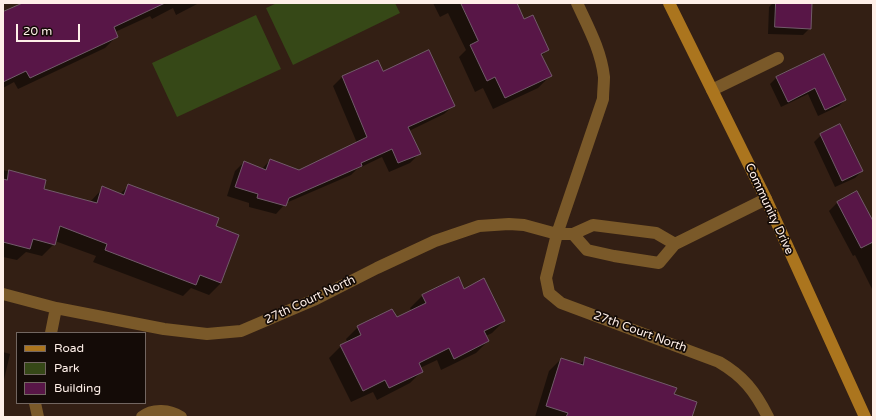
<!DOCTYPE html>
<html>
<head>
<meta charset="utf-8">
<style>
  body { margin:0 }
  #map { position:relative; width:876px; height:420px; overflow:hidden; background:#331f14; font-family:"Varela Round",sans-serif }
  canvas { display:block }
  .frame { position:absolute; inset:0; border:4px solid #feefe8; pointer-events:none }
  .legend { position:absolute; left:16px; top:332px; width:130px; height:72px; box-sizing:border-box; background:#140b07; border:1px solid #726661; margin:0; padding:5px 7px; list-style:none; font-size:12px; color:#feefe8 }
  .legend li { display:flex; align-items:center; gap:8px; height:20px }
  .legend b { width:20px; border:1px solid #726661 }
  .scale { position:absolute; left:16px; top:24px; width:64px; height:18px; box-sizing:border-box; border:2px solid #feefe8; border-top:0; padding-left:5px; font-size:12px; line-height:14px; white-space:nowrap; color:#feefe8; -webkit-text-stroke:3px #140b07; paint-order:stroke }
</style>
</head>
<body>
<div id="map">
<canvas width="876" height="420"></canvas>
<div class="frame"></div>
<ul class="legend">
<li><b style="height:5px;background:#ab751e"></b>Road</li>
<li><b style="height:11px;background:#364817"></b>Park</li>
<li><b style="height:11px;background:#581647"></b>Building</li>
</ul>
<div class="scale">20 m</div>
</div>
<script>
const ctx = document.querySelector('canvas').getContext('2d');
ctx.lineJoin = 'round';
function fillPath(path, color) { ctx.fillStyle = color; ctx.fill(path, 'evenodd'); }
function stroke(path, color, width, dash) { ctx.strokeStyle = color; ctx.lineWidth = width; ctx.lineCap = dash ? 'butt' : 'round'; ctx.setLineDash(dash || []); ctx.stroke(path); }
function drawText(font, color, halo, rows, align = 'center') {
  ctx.font = font + ' "Varela Round",sans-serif'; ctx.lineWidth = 3.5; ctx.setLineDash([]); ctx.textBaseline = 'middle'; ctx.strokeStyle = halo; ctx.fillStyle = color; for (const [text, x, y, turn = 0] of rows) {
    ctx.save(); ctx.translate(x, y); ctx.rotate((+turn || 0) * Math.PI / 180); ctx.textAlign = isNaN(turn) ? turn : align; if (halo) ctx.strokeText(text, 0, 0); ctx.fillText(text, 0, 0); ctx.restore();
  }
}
fillPath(new Path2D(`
  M277,3H395L400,13L293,65L266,8Z
  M256,15L281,69L177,117L152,63Z`), '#364817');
fillPath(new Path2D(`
  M25,3H199L176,15L173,8L152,19L150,16L115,32L117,36L105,48L18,89L14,82L3,88V13Z
  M433,3H516L524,20L548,50L541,56L550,76L538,88L493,109L483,88L475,92L459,57L466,50L448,13L440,17Z
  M773,3H811L810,28L803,35L768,34L769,7Z
  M823,55L845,100L839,106L818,116L808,94L781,107L770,84L776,78Z
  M382,72L454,105L444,114L409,131L420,153L410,163L389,172L382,157L357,169L351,175L286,203L276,214L249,207V203L227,196L235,171L244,162L262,169L270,160L299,171L357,143L333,86L342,77Z
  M821,135L862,171L855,178L835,187L814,142Z
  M3,170L45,181L43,189L90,202L103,188L120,194L129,185L215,227L238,236L221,283L209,295L191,288L183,296L93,262L96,256L55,241L54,244L42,256L26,252L17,260L3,257Z
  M857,193L873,223V291L855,255L853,256L829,211L837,203Z
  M458,279L464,290L504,321L492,333L486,336L488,341L476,353L441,370L437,360L420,368L422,371L410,383L377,400L373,392L351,402L329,358L341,346L347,342L346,339L358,327L396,319L412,311L410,308L422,296Z
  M3,352L10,354L3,384Z
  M586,358L673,395L691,417H535L549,371L561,359L579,365Z`), '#0007');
const building = new Path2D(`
  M23,3H165L114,27L118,37L30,78L26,71L3,82V12Z
  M461,3H517L524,19L533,15L549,50L541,54L552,76L505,98L495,77L487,81L470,45L478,41Z
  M776,3H812L811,29L775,27Z
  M429,50L455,106L408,127L421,154L398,163L392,149L361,163L362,166L289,198L286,206L257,198L258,194L235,187L244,161L266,170L270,159L299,170L367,137L342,76L378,60L383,71Z
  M824,54L846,100L825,110L815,88L788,102L776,77Z
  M840,124L863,171L842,181L820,134Z
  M9,170L46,180L44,189L97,203L102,186L124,195L128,184L219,218L216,226L239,235L221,283L200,275L196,285L105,250L107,244L60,226L55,245L33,239L30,249L3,242V179L7,180Z
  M857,191L873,221V242L861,248L837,202Z
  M459,277L464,289L484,278L505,321L484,331L489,341L454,359L449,348L419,363L423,372L389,388L385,380L363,391L340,345L361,335L357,326L392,309L397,317L426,303L422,295Z
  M585,357L677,388L674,394L697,402L692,417H566L568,413L546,406L561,358L583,365Z`);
fillPath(building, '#581647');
stroke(building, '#725b6a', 1);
stroke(new Path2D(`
  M712,90L778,58`), '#7a5929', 12);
stroke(new Path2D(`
  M577,3C588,27 601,50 604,77C604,84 603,92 603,99L557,234L546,278L549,293L561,303L719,362C743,376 755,391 768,417
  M573,234L587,250L614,256L659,263L675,244L766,199
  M3,294L56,308L164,329L207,334L241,331L316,299L377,268L435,241L479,226L509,224L524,225L557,234H573L593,225L656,233L675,244
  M51,333L56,308
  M35,403L38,417
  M142,417C153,408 170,410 181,417`), '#7a5929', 12);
stroke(new Path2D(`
  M669,3L766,199L865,417`), '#ab751e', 12);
drawText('12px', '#feefe8', '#140b07', [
  ["Community Drive",769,209,65],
  ["27th Court North",310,300,-25],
  ["27th Court North",640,332,20]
]);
</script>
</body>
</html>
